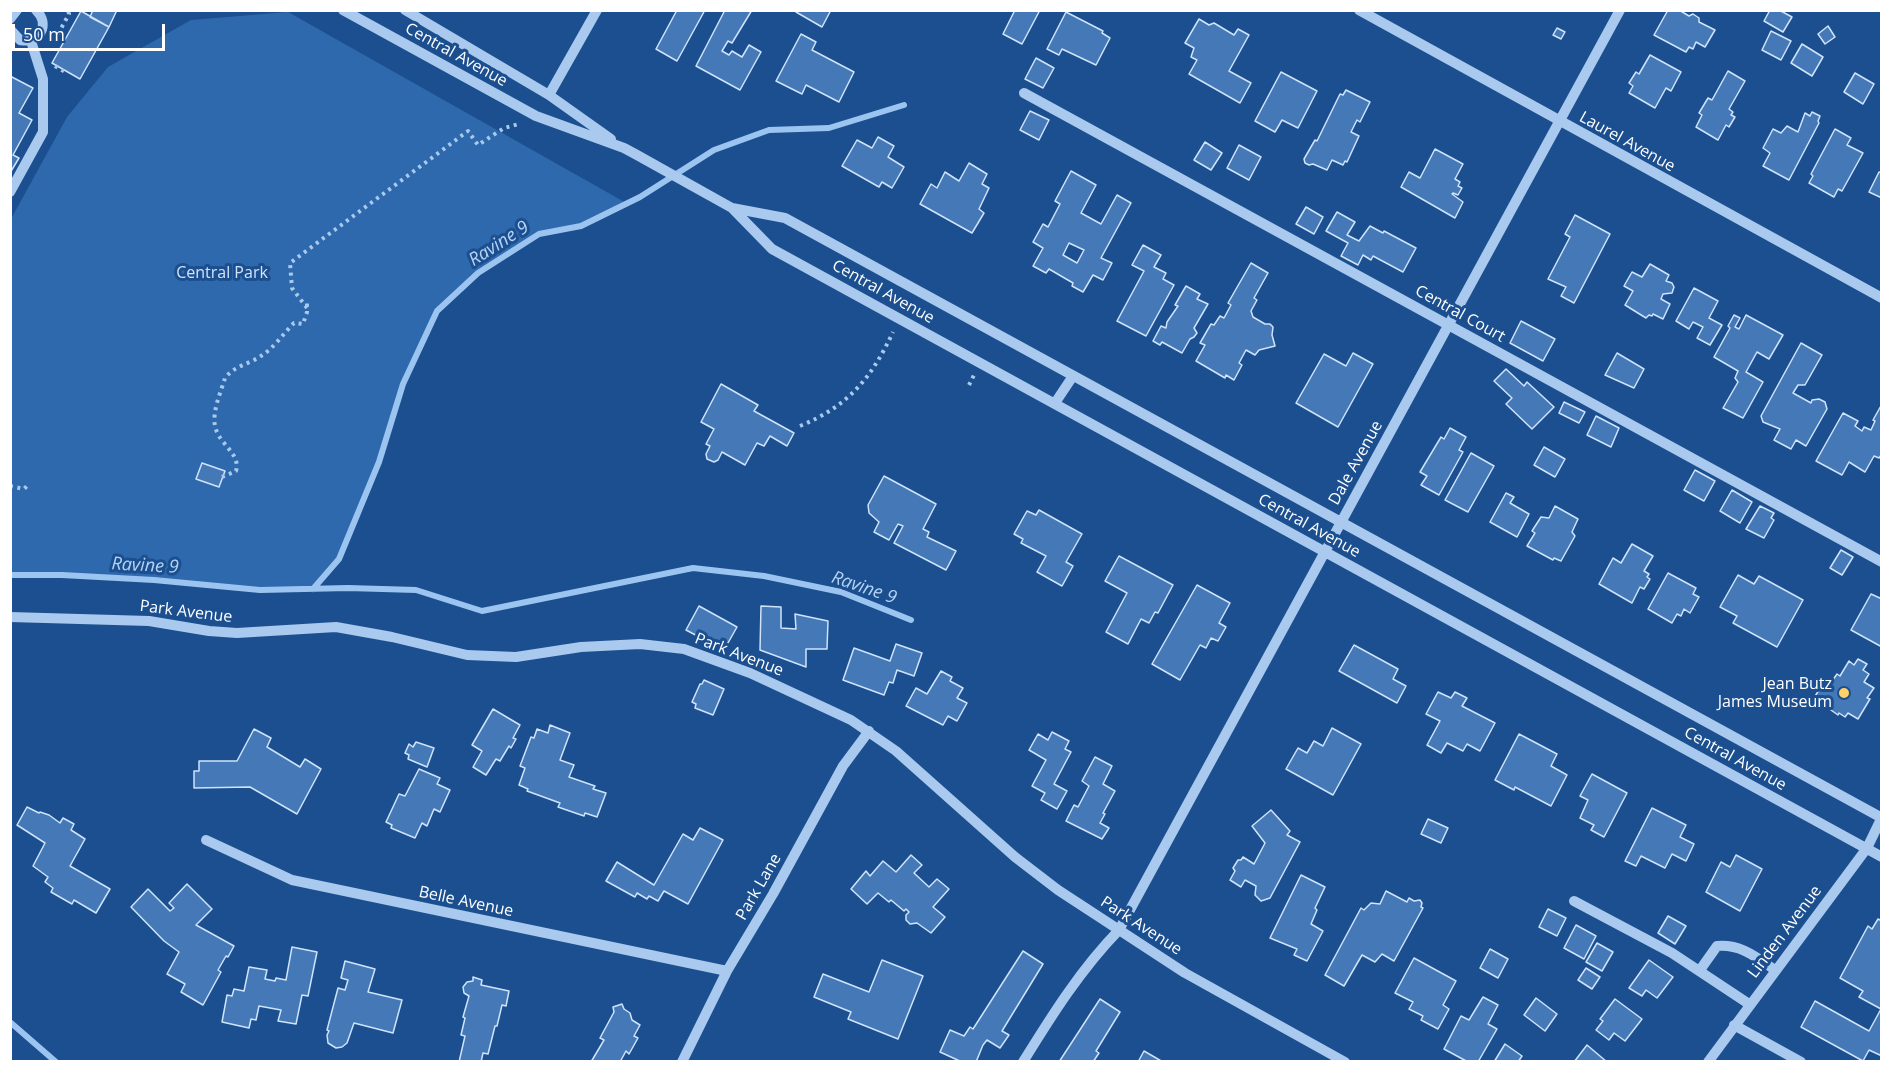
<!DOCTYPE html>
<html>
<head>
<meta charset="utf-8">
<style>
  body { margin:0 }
  #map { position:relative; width:1892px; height:1072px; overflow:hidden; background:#1b4f8f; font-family:"Open Sans",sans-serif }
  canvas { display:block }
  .frame { position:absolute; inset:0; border:12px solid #fff; pointer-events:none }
  .scale { position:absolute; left:12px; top:24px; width:153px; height:27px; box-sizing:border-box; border:3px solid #fff; border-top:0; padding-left:8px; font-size:18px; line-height:21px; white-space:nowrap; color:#fff; -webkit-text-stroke:4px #1b4f8f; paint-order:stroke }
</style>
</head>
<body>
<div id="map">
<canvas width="1892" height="1072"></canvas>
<div class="frame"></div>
<div class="scale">50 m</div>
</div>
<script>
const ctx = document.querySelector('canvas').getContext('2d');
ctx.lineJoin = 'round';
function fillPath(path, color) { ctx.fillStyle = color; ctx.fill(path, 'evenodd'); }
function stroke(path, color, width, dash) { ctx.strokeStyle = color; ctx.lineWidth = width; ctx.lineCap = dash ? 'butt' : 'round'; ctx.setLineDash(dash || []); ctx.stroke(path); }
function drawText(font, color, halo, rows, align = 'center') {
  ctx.font = font + ' "Open Sans",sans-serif'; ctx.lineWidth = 6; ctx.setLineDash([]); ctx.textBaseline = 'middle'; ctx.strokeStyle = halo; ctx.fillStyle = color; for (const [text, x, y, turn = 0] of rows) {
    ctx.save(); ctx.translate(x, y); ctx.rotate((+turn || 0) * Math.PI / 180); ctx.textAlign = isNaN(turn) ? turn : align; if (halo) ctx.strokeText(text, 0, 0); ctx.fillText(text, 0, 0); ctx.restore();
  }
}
fillPath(new Path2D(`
  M288,12L628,204L581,226L539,234L478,273L437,311L403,384L379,462L339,559L313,589L260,590L154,580L62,575H11V219L67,117L108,67L191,20Z`), '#2e69ad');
stroke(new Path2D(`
  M10,575H62L154,580L260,590L348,588L416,590L482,611L693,568L764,576L841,592L911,620
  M313,589L339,559L379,462L403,384L437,311L478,273L539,234L581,226L640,197L714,150L769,130L829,128L904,105
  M10,1022L56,1062`), '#9cc4f0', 6);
const building = new Path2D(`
  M93,10H117L109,27L90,17Z
  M677,10H705L677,61L656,49Z
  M725,10H752L732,43L728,41L722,51L729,55L732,51L742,57L749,45L761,52L740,90L696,66Z
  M797,10H831L822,27L796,12Z
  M1015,10H1040L1022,44L1003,34Z
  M1668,10H1679L1689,16L1693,14L1699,18V22L1715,30L1705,47L1696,42L1693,49L1689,47L1686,52L1654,35Z
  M1770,10H1779L1792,17L1783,32L1764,21Z
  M81,11L109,27L80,79L52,63Z
  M1066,12L1103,31L1102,33L1110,38L1096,65L1062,49L1059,55L1047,49Z
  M1199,19L1209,25L1214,23L1234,35L1238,29L1249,35L1229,71L1251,83L1240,103L1189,74L1197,60L1191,57L1194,48L1185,43Z
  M1828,26L1835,37L1825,44L1818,34Z
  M1557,28L1565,32L1561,39L1553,35Z
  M1771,31L1791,41L1781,60L1762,50Z
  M801,34L816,42L812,50L854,72L839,102L806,85L802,94L776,81Z
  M1802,44L1823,57L1812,76L1791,63Z
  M1650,55L1681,72L1671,91L1666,88L1655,108L1629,93L1633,86L1629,83L1636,72L1639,74Z
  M1036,58L1054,68L1043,88L1025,79Z
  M1728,71L1745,81L1729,109L1733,112L1731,115L1735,117L1729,127L1726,125L1718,140L1696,127L1702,115L1699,113L1708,98L1712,100Z
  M1281,72L1317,91L1298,128L1282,120L1275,132L1255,121Z
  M1855,73L1874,84L1863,104L1844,92Z
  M10,76L33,88L19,113L32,120L13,155L19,158L10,173Z
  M1346,90L1370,102L1360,122L1357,120L1351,132L1359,136L1347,162L1345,161L1343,165L1332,160L1327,170L1313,164L1309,165L1305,163L1304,159L1315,140L1317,141L1340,94L1343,95Z
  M1030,111L1049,120L1039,140L1020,130Z
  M1812,112L1820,116L1818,121L1819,123L1789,180L1763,166L1770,153L1763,148L1773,129L1781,133L1787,126L1798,132L1805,113L1810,116Z
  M1835,129L1851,138L1847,145L1863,153L1842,191L1838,189L1834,197L1809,183L1813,176L1811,174Z
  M878,137L894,146L888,157L904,167L892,188L882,182L879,187L842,166L857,140L872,148Z
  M1205,142L1222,153L1211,170L1194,160Z
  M1239,145L1261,157L1249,180L1227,168Z
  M1435,149L1463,164L1455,179L1460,182L1458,186L1462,188L1458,195L1453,193L1452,194L1463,202L1455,218L1401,187L1409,172L1420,178Z
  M969,163L987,174L982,184L989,188L979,209L984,213L972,233L920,204L931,184L937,188L945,172L959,181Z
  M1071,171L1096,185L1081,213L1101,224L1117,195L1131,203L1101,258L1112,263L1103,280L1093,275L1083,292L1072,286L1073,283L1049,269L1046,273L1033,266L1043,248L1033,242L1043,224L1048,227L1060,204L1055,201ZM1069,243L1084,250L1077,263L1063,255Z
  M1879,172L1882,173V198L1869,192Z
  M1306,207L1323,217L1314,234L1296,224Z
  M1337,212L1355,222L1347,235L1359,241L1370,226L1383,233L1384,231L1416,248L1403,272L1373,256L1371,260L1363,255L1358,265L1341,256L1348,243L1326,231Z
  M1575,215L1610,234L1574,303L1561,296L1566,287L1548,279L1570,237L1565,234Z
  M1143,245L1161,255L1154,267L1166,273L1163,279L1174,285L1146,336L1117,321L1144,271L1132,265Z
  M1251,263L1268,273L1254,298L1257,300L1251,311L1253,317L1265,324H1270L1273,327L1272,335L1275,346L1259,350L1255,355L1246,350L1239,363L1242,365L1234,380L1226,375L1225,378L1196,361L1205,345L1200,343L1211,324L1214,325L1220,316L1224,318L1231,305L1228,303Z
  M1650,264L1669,275L1666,281L1672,283L1674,287L1672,293L1663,294L1661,299L1670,304L1663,319L1653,314L1652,316L1649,315L1646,318L1625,305L1633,291L1624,286L1632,272L1642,277Z
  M1186,286L1200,294L1197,299L1208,304L1194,328L1197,333L1194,337L1190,339L1182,353L1162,342L1160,345L1153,341L1161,326L1166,328L1167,322L1178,306L1175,305Z
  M1694,288L1718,301L1709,318L1722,325L1710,345L1697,338L1703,327L1693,322L1689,329L1676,321Z
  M1734,315L1740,318L1735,327L1739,329L1746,315L1783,335L1769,359L1757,352L1746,372L1763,382L1743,418L1723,408L1738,382L1735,378L1738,371L1714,357L1730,328L1728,326Z
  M1521,321L1555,339L1543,361L1510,343Z
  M1801,343L1822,355L1805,385H1798L1793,393L1811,403L1812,400L1819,399L1825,402L1827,409L1806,446L1796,440L1791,449L1774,440L1780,429L1763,422L1761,416Z
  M1353,353L1373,364L1338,427L1296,403L1324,354L1346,366Z
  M1617,353L1644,369L1634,388L1605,375Z
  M1506,369L1524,386L1527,382L1554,407L1532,429L1506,404L1512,398L1494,381Z
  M721,384L758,405L754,411L794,433L787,446L770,436L764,446L757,443L745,465L722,452L718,460L714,462L707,459L706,454L710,446L706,444L714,429L701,422Z
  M1564,402L1585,412L1579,423L1559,413Z
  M1882,404V454L1879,458L1874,456L1865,472L1849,462L1842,475L1816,461L1843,413L1858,421L1855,426L1862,431L1864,427L1871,430L1875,421L1873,420Z
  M1596,416L1619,428L1611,447L1587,435Z
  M1450,428L1466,437L1459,450L1463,452L1439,495L1421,485L1427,476L1420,472L1441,437L1444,439Z
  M1544,447L1565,459L1555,477L1534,465Z
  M1471,453L1494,466L1468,512L1445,500Z
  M202,463L225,471L219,487L196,479Z
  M1695,470L1715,481L1704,501L1684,490Z
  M884,476L936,504L923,529L929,532L927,537L956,551L946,570L894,543L903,526L898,524L889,540L874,532L879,522L869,513L868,505Z
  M1732,490L1752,502L1740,523L1720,511Z
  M1506,493L1514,497L1510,503L1529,514L1517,537L1490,522Z
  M1555,506L1578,519L1572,532L1575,536L1561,561L1554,558L1553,560L1527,546L1535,533L1532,531L1541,517L1549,518Z
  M1760,506L1774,513L1771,518L1774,520L1764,538L1746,529Z
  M1039,510L1082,534L1066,562L1073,566L1062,586L1037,572L1046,556L1021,543L1023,539L1014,534L1027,511L1036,515Z
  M1632,544L1653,556L1644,571L1649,574L1647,577L1650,579L1644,589L1640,587L1632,603L1599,584L1613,558L1621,563Z
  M1841,550L1853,557L1842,575L1830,568Z
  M1119,556L1173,585L1158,613L1155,612L1149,623L1141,619L1128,644L1106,632L1127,593L1105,581Z
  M1668,573L1696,588L1693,594L1699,597L1690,613L1684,609L1681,616L1677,614L1672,623L1648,609Z
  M1738,575L1754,584L1759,576L1803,600L1777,647L1733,623L1737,616L1720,607Z
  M1197,585L1230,603L1219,623L1226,627L1218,641L1211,638L1206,648L1200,645L1180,680L1152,664Z
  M1871,594L1882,599V647L1851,630Z
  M699,606L737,627L724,650L686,630Z
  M761,606L781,607V628L796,629L795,614L828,621L827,649H806V667L760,650Z
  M896,644L922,653L914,676L897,670L893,683L889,682L884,695L843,680L854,648L890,661Z
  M1354,645L1398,669L1393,679L1406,686L1397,703L1339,671Z
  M1858,659L1867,664L1863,670L1869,674L1864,682L1874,688L1867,698L1870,699L1858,719L1848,713L1845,717L1839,713L1838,715L1814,698L1825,680L1830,684L1837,674L1840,676L1849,661L1854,665Z
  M941,671L952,677L950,681L963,688L957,698L967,703L957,721L948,716L943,725L906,706L916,688L927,694Z
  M704,680L724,689L713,715L695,708L696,704L692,702L700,684H702Z
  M1438,692L1451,698L1455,692L1467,698L1462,706L1495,723L1480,751L1467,744L1463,751L1447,743L1441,753L1427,745L1440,721L1426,714Z
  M493,709L520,725L513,738L516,739L511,748L509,746L500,761L496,759L486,775L473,767L482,751L472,745Z
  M550,725L570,733L560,760L574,765L569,777L595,786L593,789L606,793L597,817L585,813L584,816L558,807L560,803L527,791L528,789L519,785L525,768L520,766L531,737L534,738L537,729L548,733Z
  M1332,728L1361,744L1333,795L1286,769L1298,748L1307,753L1314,741L1323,746Z
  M254,729L271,738L267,747L300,767L305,759L321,769L297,814L250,787L194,788V771H199V761H237Z
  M1052,732L1069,741L1065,749L1071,752L1054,784L1067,791L1057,809L1041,800L1045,793L1032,786L1046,760L1029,750L1038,734L1048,740Z
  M1519,734L1557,754L1551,766L1567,775L1551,806L1515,787L1514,790L1495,780Z
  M416,742L434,748L427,767L408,759L409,755L405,753L409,744L413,747Z
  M1095,757L1112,766L1103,784L1115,791L1103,813L1105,814L1100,823L1109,828L1102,839L1066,821L1074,805L1078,807L1089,786L1082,781Z
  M419,769L440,778L437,784L450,790L440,812L434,809L427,826L422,823L415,838L391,828L392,825L386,822L399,794L405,796Z
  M1592,774L1627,793L1604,837L1591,830L1594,825L1580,818L1588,800L1580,796Z
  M27,807L39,813L40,812L49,815L60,823L63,818L74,824L71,830L85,839L70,866L110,889L96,913L74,900L72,904L51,892L53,888L45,882L48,877L33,866L45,843L17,825Z
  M1652,808L1686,825L1680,837L1694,844L1686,861L1672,854L1665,868L1641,856L1636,866L1625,861Z
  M1271,810L1290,831L1287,835L1300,842L1270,898L1261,901L1255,895L1256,886L1245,880L1241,887L1230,880L1235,871L1233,868L1238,860H1241L1243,857L1254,864L1265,843L1252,826Z
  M1428,819L1448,828L1441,843L1421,834Z
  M700,828L723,840L688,904L664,891L658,901L649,896L647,899L637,893L635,897L606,881L617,862L654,885L683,834L693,840Z
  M911,855L922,865L914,873L929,887L937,879L949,889L933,907L945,917L931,933L917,923L910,924L906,920V915L909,912L906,909L904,911L891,900L889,902L878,893L867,904L851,889L866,871L870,876L883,861L896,872Z
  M1736,855L1762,869L1740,911L1706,892L1721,862L1730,867Z
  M1301,875L1325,887L1315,908L1317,910L1311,924L1323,931L1307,961L1294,955L1297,949L1270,938Z
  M187,884L212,909L196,925L234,946L228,957L226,956L218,970L221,972L203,1005L181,992L185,984L167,974L179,952L164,941L131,907L148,889L170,911L174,908L169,903Z
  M1386,891L1407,902L1409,898L1414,901L1420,900L1422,903L1421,907L1423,908L1394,961L1382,954L1375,962L1362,955L1344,986L1325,975L1361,908L1364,910L1371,903L1380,904Z
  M1548,909L1566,918L1557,936L1539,927Z
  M1668,916L1686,926L1675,944L1658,933Z
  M1878,919L1882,921V1056L1869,1050L1863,1061L1801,1027L1815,1001L1869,1031L1881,1009L1859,997L1863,991L1840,978L1868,926L1872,929Z
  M1576,925L1596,936L1584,959L1564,948Z
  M1597,943L1613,952L1602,971L1586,962Z
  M292,947L317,952L308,996L302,995L296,1024L278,1021L281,1010L259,1006L256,1020L251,1019L249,1028L222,1022L227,995L232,996L234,989L244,991L249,967L267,970L265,979L275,981L276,978L286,980Z
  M1490,949L1508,959L1498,978L1480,968Z
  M1023,951L1043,964L1002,1031L1009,1035L1000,1048L987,1040L983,1045L976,1062H962L940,1052L950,1030L964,1036L970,1027L973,1029Z
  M1414,958L1456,981L1443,1005L1449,1009L1438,1029L1421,1020L1423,1016L1409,1009L1413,1002L1395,993Z
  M882,960L923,976L898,1039L848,1019L851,1012L814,997L823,974L869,992Z
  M1649,960L1673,977L1657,998L1646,990L1642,996L1629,988Z
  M345,961L375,969L368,992L402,1000L393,1033L354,1023L347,1043L342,1047L336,1048L328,1043L327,1035L329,1031L327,1030L338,988L345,990L348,980L341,978Z
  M1586,968L1600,977L1592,989L1578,980Z
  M473,977L482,980L481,985L509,991L506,1006L502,1005L497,1026H495L488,1054L483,1053L481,1062H459L465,1036L461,1035L465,1018L463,1017L469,996L464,993L463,987L467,982L473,981Z
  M1483,997L1498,1005L1488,1024L1497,1029L1478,1062H1468L1444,1049L1461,1016L1469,1020Z
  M1536,998L1557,1014L1545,1031L1524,1015Z
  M1100,999L1120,1012L1096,1051L1099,1053L1093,1062H1059Z
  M1615,999L1642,1019L1625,1041L1614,1033L1609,1040L1596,1030L1603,1021L1600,1019Z
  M622,1004L624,1009L630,1013L632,1020L640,1025L634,1036L638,1038L629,1054L626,1051L620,1062H591L604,1040L600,1038L614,1012L613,1007Z
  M1505,1044L1522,1056L1518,1062H1494Z
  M1587,1045L1607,1062H1574Z
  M1144,1051L1163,1062H1138Z`);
fillPath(building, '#4478b7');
stroke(building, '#cfe3fa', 1.5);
stroke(new Path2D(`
  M58,34L69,14L68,10
  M55,66L65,72
  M307,308L292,288L290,263L468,131L478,145L504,128L519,124
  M969,385L974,375
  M800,426C848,406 871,379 893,332
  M222,477L236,471C241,453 219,445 215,426C212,411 221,392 225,378C234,366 249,364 261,356C273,349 284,333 294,323L303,324L307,312V302
  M10,486L24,489L28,485`), '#a9c9ee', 4, [3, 4.5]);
stroke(new Path2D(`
  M343,10L536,116L624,148L637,155L732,208L772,249L1882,857
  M405,10L549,95L611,139
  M1359,10L1882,298
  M10,19L17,10
  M10,29L20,40C39,44 51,25 36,10
  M1024,93L1882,562
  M549,95L597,10
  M10,192L43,132V79L31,41
  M732,208L785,218L1882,818
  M1055,403L1073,376
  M10,617L149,621L209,631L237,633L336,627L392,637L467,655L516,657L581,647L640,644L684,649L750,673L851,720L896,751L1015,857L1058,890L1185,973L1345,1062
  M206,840L292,880L727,971
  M1574,901L1672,953L1749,1004
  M1700,970L1717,946C1741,944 1756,957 1775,970
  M1734,1025L1801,1062
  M682,1062L727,971L773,894L843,766L869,731
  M1023,1062C1052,1015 1081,969 1119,930L1620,10
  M1708,1062L1867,848L1882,817`), '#a9c9ee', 10);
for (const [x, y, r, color] of [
  [1844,693,6,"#ffd166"]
]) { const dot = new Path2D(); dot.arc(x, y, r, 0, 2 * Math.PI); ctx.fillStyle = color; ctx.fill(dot); stroke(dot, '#1b4f8f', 2); }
drawText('16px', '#fff', '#1b4f8f', [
  ["Central Avenue",456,55,29],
  ["Laurel Avenue",1627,142,29],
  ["Central Avenue",883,292,29],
  ["Central Court",1460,314,29],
  ["Dale Avenue",1356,463,-61],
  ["Central Avenue",1309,526,29],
  ["Park Avenue",186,612,7],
  ["Park Avenue",739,655,21],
  ["Central Avenue",1735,759,29],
  ["Park Lane",759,887,-60],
  ["Belle Avenue",466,902,12],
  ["Park Avenue",1141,926,33],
  ["Linden Avenue",1785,932,-53]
]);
drawText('16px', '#cfe3fa', '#1b4f8f', [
  ["Central Park",222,273]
]);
drawText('16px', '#fff', '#1b4f8f', [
  ["Jean Butz",1832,684],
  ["James Museum",1832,702]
], 'right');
drawText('italic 18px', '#b5d3f5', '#1b4f8f', [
  ["Ravine 9",499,244,-33],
  ["Ravine 9",145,566,3],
  ["Ravine 9",864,588,19]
]);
</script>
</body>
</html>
